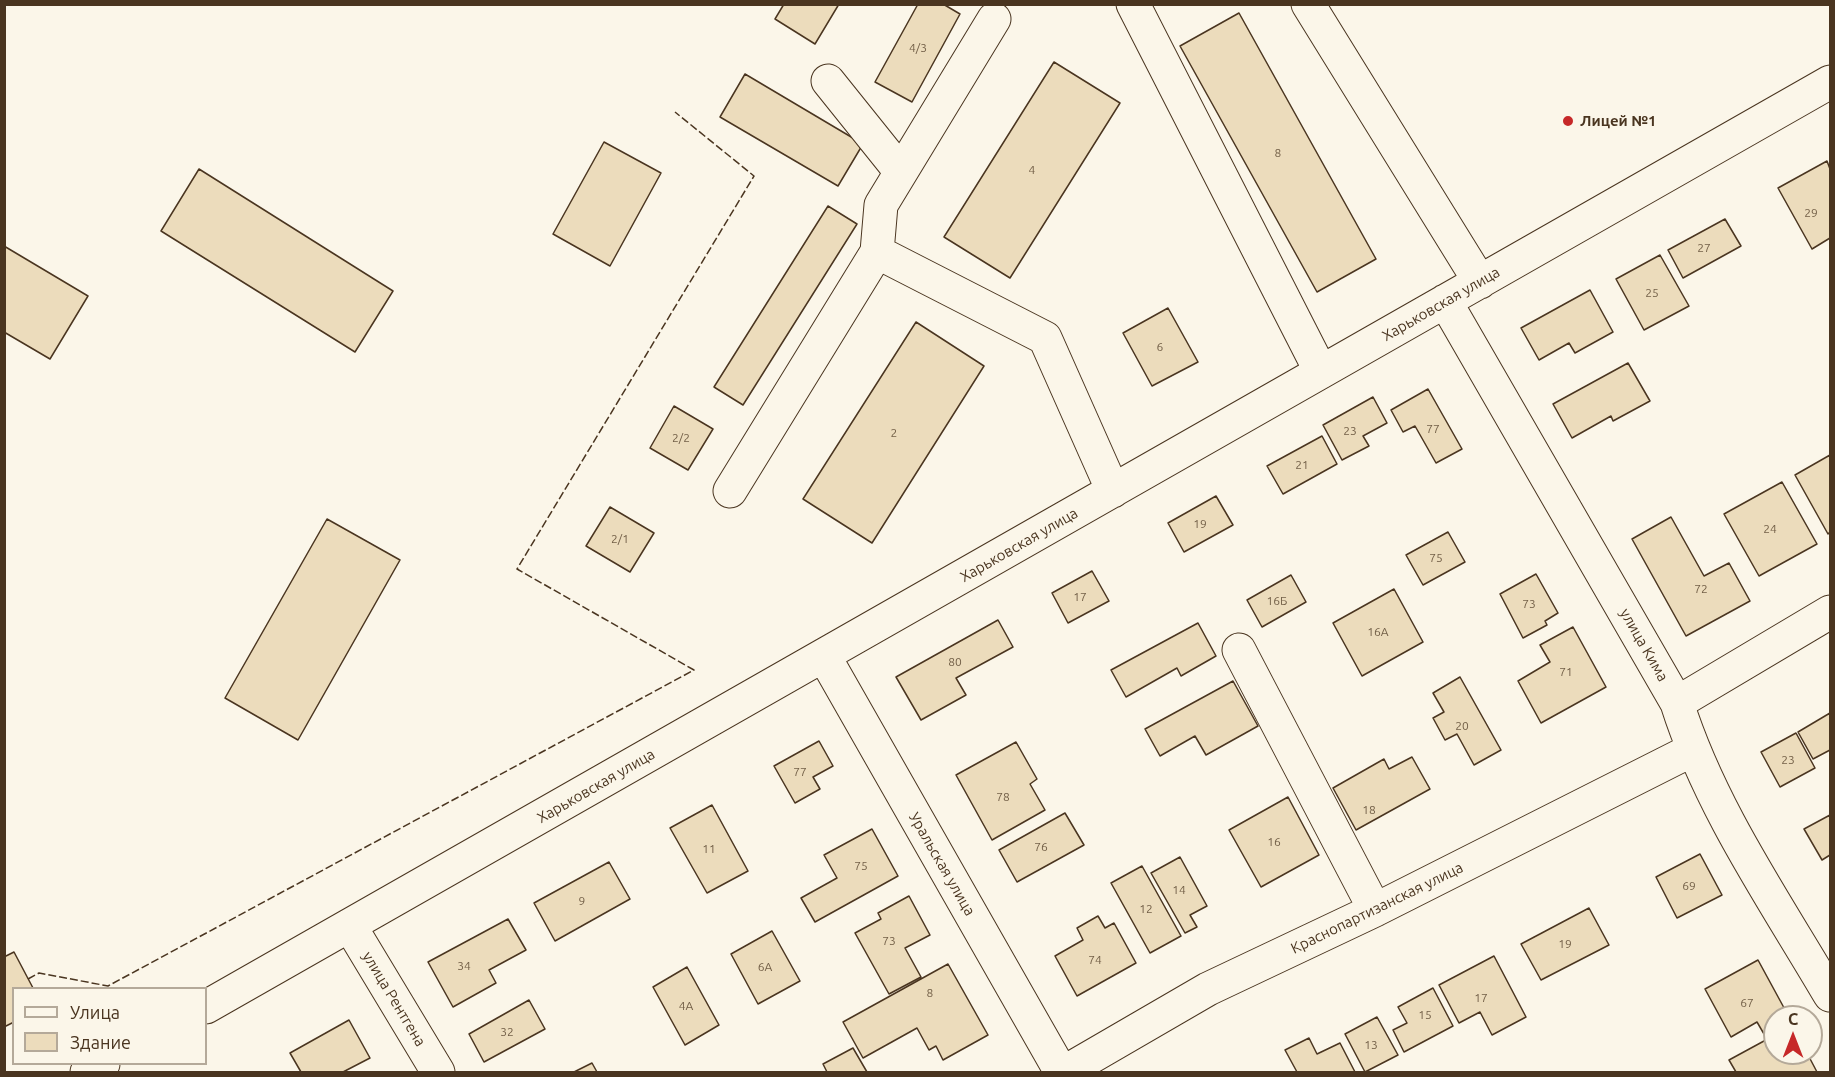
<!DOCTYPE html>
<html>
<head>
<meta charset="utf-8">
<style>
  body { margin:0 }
  #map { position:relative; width:1835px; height:1077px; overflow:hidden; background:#fbf6e9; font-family:Ubuntu,sans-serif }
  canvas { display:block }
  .frame { position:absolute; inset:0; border:6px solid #4a3520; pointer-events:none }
  .legend { position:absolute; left:12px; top:987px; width:195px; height:78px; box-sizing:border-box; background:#fbf6e9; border:2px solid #b4a999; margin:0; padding:8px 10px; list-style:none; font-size:18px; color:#4a3520 }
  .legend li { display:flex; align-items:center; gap:12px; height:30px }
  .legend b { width:30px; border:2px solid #b4a999 }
  .north { position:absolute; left:1763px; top:1005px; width:60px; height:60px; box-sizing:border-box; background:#fbf6e9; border:2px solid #b4a999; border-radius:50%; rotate:0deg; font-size:16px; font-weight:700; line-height:24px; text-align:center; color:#4a3520 }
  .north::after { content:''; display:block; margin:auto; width:21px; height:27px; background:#c62828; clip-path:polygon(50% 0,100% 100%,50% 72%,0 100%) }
</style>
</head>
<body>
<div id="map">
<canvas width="1835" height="1077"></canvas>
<div class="frame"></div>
<ul class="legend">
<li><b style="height:8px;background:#fbf6e9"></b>Улица</li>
<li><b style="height:16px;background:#ecdcbc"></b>Здание</li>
</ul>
<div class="north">С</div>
</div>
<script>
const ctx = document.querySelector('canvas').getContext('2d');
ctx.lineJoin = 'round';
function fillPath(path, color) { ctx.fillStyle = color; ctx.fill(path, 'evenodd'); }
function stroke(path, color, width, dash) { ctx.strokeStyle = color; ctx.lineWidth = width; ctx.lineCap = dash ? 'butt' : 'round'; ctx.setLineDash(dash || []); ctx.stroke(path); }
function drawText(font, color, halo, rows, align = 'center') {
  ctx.font = font + ' Ubuntu,sans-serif'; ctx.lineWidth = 4.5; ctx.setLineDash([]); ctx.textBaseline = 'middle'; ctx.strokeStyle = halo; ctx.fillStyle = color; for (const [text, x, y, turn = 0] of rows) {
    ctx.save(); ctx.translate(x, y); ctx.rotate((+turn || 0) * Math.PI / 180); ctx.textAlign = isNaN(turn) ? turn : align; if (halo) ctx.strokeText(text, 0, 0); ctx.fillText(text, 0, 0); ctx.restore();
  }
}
const building = new Path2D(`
  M784,4H839L815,44L775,19Z
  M918,4H943L960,14L912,102L875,82Z
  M1239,13L1376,259L1317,292L1180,46Z
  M1054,62L1120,103L1010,278L944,237Z
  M745,74L863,144L838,186L720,117Z
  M604,142L661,173L610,266L553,234Z
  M1827,161L1830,169V238L1812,249L1778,188Z
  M199,169L393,291L355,352L161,231Z
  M828,206L857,224L743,405L714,387Z
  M1725,219L1741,246L1683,278L1668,250Z
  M4,246L88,296L50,359L4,332Z
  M1660,255L1689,306L1644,330L1616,279Z
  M1590,290L1613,332L1575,353L1569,343L1539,360L1521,328Z
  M1168,308L1198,362L1152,386L1123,333Z
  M916,322L984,366L872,543L803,499Z
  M1628,363L1650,401L1613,421L1611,416L1572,438L1553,404Z
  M1428,389L1462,449L1436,463L1415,426L1403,432L1391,410Z
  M1373,397L1387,423L1363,436L1369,446L1342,460L1323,425Z
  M674,406L713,429L688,470L650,448Z
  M1322,436L1337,464L1283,494L1267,466Z
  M1830,455V532L1828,534L1795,475Z
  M1782,482L1817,544L1759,576L1724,514Z
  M1216,496L1233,525L1184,552L1168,523Z
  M610,507L654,533L630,572L586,546Z
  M1671,517L1704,576L1729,563L1750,601L1686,636L1632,539Z
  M327,519L400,560L298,740L225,698Z
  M1448,532L1465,562L1423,585L1406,555Z
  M1092,571L1109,601L1068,623L1052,593Z
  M1536,574L1558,613L1545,621L1547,625L1523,638L1500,594Z
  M1291,575L1306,602L1262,627L1247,600Z
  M1394,589L1423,642L1362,676L1333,623Z
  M998,620L1013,647L956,678L966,695L921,720L896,677Z
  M1198,623L1216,656L1181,676L1177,668L1126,697L1111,670Z
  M1573,627L1606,687L1541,723L1518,681L1550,662L1540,645Z
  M1460,677L1501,750L1474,765L1457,734L1445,740L1433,718L1444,712L1433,693Z
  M1233,681L1258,726L1206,755L1195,736L1160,756L1145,729Z
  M1830,713V750L1813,759L1798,732Z
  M1796,733L1815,768L1780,787L1761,752Z
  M819,741L833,766L813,777L820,789L795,803L774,766Z
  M1016,742L1037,779L1030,784L1045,810L992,840L956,775Z
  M1412,757L1430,789L1356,830L1333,788L1384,759L1389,769Z
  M1288,797L1319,855L1261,887L1229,830Z
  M712,805L748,871L707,893L670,828Z
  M1065,813L1084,845L1017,882L999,850Z
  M1830,815V855L1822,860L1804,829Z
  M872,829L898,876L815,922L801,898L837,878L824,855Z
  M1700,854L1722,895L1677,918L1656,877Z
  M1180,857L1207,906L1190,915L1197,927L1185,933L1151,873Z
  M609,862L630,899L555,941L534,903Z
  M1142,866L1181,936L1150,953L1111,883Z
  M909,896L930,935L905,948L921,977L889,994L855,933L881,919L878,913Z
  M1589,908L1609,945L1541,980L1521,944Z
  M1098,916L1105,928L1114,923L1136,963L1077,996L1055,956L1083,940L1077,928Z
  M508,919L526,950L489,970L496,983L453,1007L428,962Z
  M772,931L800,981L758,1004L731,954Z
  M14,952L33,988H14V1022L4,1027V957Z
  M1494,956L1526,1017L1492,1035L1480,1012L1459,1023L1439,985Z
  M1758,960L1789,1017H1775V1027L1764,1034L1757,1022L1731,1037L1705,989Z
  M948,964L988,1035L943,1060L936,1046L929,1050L917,1028L863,1058L843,1022Z
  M687,967L719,1025L685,1045L653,987Z
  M1433,988L1453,1026L1404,1052L1393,1030L1407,1023L1398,1007Z
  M529,1000L545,1029L484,1062L469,1034Z
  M1377,1017L1398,1055L1365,1072L1345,1034Z
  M349,1020L370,1058L343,1072H301L290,1053Z
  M1775,1035V1053H1807L1817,1072H1736L1729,1060Z
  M1309,1038L1317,1054L1340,1043L1355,1072H1297L1285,1050Z
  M853,1048L867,1072H827L823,1064Z
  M592,1063L597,1072H574Z`);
fillPath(building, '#ecdcbc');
stroke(building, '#4a3520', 1.5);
const minor = new Path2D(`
  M1133,4L1321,372
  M1308,4L1480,282
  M994,19L881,205L877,252L1045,338L1113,491
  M828,81L901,172
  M1445,301L1677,703C1710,808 1775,901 1830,995
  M730,491L877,252
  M1239,650L1375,910
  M824,656L1061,1072
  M1677,703L1830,612
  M350,926L438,1072
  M206,1007L1830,82
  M87,1072L103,1064
  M1065,1072L1208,989L1375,910L1692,750`);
stroke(minor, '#4a3520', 35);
stroke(minor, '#fbf6e9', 33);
stroke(new Path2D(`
  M28,979L39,973L108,986L694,670L517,569L754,176L675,112`), '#4a3520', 1.5, [8, 3]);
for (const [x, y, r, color] of [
  [1568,121,6,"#c62828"]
]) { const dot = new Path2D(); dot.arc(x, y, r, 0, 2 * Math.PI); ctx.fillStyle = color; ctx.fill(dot); stroke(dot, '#fbf6e9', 2); }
drawText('12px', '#725f47', null, [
  ["4/3",918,48],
  ["8",1278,153],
  ["4",1032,170],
  ["29",1811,213],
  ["27",1704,248],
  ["25",1652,293],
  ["6",1160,347],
  ["77",1433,429],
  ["23",1350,431],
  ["2",894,433],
  ["2/2",681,438],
  ["21",1302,465],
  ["19",1200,524],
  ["24",1770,529],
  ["2/1",620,539],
  ["75",1436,558],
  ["72",1701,589],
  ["17",1080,597],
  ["16Б",1277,601],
  ["73",1529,604],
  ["16А",1378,632],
  ["80",955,662],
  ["71",1566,672],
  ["20",1462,726],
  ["23",1788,760],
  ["77",800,772],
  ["78",1003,797],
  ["18",1369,810],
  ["16",1274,842],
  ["76",1041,847],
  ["11",709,849],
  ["75",861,866],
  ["69",1689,886],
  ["14",1179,890],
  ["9",582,901],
  ["12",1146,909],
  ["73",889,941],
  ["19",1565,944],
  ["74",1095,960],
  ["34",464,966],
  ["6А",765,967],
  ["8",930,993],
  ["17",1481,998],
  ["67",1747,1003],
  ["4А",686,1006],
  ["15",1425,1015],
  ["32",507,1032],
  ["13",1371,1045]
]);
drawText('bold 15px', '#4a3520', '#fbf6e9', [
  ["Лицей №1",1580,121]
], 'left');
drawText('15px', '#4a3520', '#fbf6e9', [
  ["Харьковская улица",1441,304,-30],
  ["Харьковская улица",1019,545,-30],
  ["улица Кима",1644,645,60],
  ["Харьковская улица",596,786,-30],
  ["Уральская улица",942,864,60],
  ["Краснопартизанская улица",1377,908,-26],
  ["улица Рентгена",394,999,59]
]);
</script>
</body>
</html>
